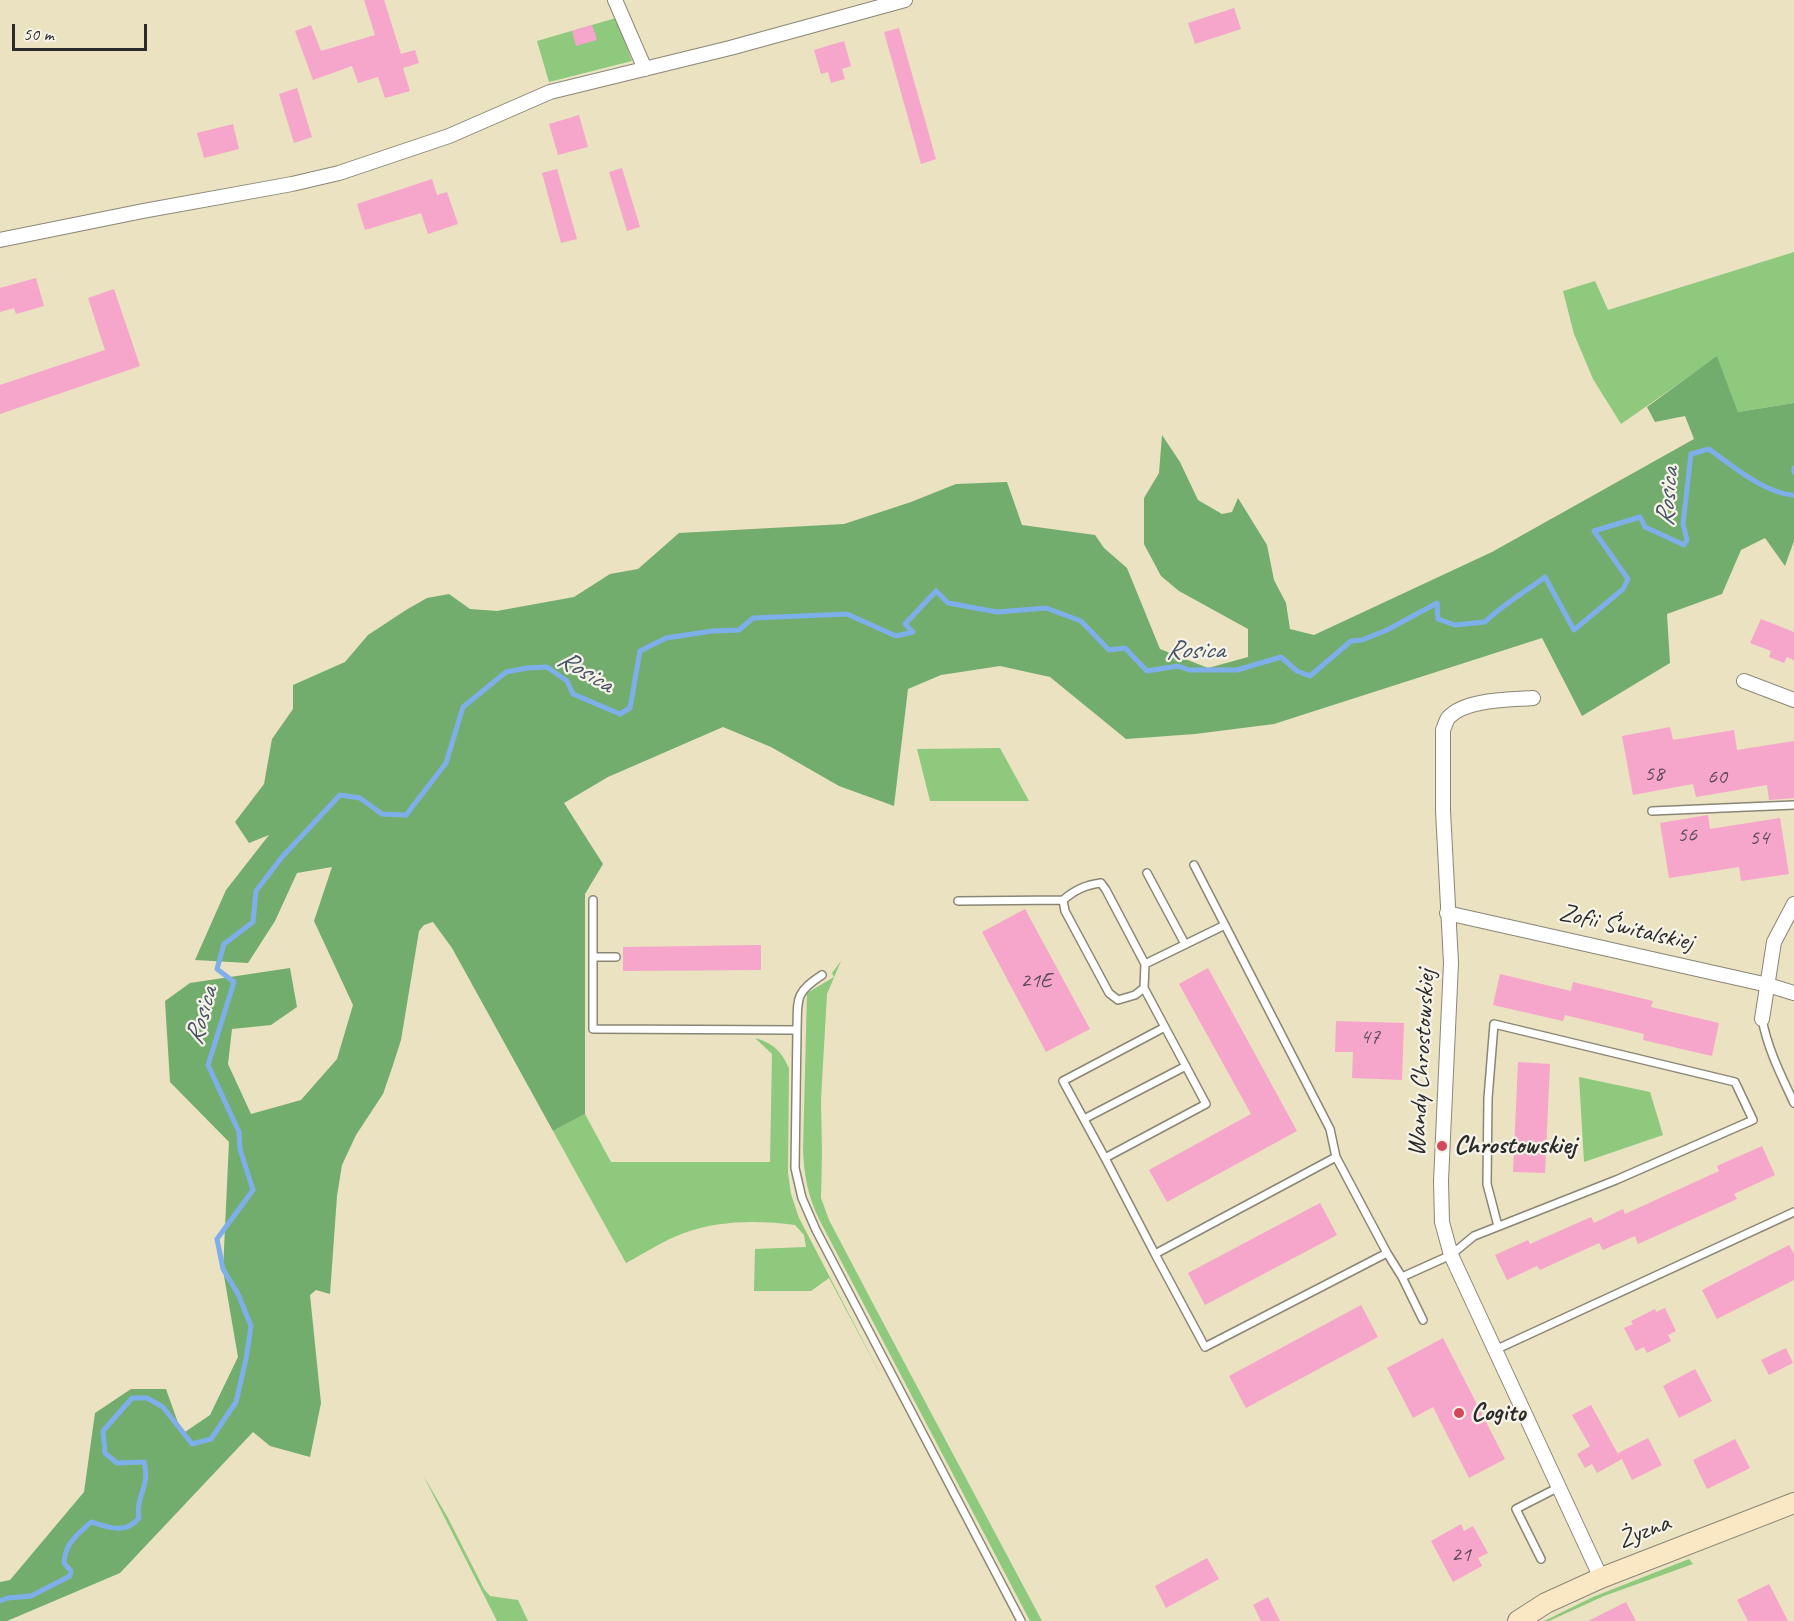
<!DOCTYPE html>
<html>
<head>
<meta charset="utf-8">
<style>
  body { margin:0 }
  #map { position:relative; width:1794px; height:1621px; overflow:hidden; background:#eae2c1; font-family:Caveat,sans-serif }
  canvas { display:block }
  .scale { position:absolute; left:12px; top:24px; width:135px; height:27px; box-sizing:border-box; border:3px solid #2b2b2b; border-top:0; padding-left:8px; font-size:18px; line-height:21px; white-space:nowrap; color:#2b2b2b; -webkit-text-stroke:4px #f7f3e8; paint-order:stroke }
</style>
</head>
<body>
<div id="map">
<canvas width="1794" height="1621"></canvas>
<div class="scale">50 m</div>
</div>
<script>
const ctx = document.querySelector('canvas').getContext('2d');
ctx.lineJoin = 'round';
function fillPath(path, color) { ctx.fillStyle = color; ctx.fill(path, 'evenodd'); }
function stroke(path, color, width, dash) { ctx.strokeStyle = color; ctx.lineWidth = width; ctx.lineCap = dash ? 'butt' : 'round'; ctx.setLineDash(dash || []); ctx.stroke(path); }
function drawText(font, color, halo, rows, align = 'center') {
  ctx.font = font + ' Caveat,sans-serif'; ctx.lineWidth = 4.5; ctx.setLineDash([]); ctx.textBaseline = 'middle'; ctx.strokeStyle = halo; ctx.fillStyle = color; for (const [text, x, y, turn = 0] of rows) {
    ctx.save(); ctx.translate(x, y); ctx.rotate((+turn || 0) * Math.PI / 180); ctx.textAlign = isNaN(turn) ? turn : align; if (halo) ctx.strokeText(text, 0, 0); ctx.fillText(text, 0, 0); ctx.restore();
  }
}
fillPath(new Path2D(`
  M616,18L632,61L549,82L537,41Z
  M1794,252V403L1738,412L1717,357L1621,424L1593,379L1574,334L1563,291L1595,281L1608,310Z
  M1000,748L1029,801H930L917,749Z
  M841,961L827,994L821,1099L822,1155L821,1198L829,1220C899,1354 971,1487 1042,1621H1030L820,1221C808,1197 804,1176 803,1149L807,993L834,977L832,973Z
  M755,1038C773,1043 781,1051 789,1068L788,1173L791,1194L799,1218L886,1385L829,1278L811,1291H754L755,1249L806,1247L804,1235L795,1225C759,1220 719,1220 684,1233C664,1240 645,1253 626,1263L553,1131L585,1114L611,1162H770L772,1054Z
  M1579,1077L1650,1092L1663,1135L1584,1162Z
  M423,1475L448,1518L484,1589L490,1596L518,1600L528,1621H497Z
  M1689,1559L1693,1564L1604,1596L1549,1621H1544L1593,1597Z`), '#8ec97e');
fillPath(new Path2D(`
  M1717,356L1738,412L1794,403V541L1785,566L1765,538L1741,550L1722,594L1667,614L1670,663L1582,716L1542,638L1274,724L1195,734L1126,739L1050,677L1000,666L941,675L908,689L894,806L839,786L771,747L723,727L608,777L564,803L603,864L585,894V1114L553,1131L452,948L433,922L424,925L419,931L401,1040L392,1068L383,1094L356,1135L342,1165L337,1196L330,1294L316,1290L310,1295L321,1403L310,1457L270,1446L253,1432L120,1573L7,1621H0V1582L10,1580L84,1492L95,1413L131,1389H166L182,1434L210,1415L238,1357L223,1270L229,1142L170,1082L165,1001L190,983L290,968L297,1007L271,1025L232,1029L228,1064L251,1114L301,1100L337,1059L353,1005L314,921L332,867L297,873L275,921L248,963L195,960L226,890L269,835L249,843L235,822L264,784L272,739L293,709V685L345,662L368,635L406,610L427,598L449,594L470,609L497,611L574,597L610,574L638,569L679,533L844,524L911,502L956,484L1007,482L1022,525L1095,535L1104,548L1127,568L1160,649L1208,668L1248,657V629L1179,591L1161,576L1144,544V498L1159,473L1162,435L1180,462L1198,500L1222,514L1232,512L1238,498L1267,545L1274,580L1286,603L1290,629L1314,635L1492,552L1694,439L1685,416L1655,422L1647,407Z`), '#72ad6d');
stroke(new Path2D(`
  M1794,468V472
  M0,1601L8,1598L31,1596L70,1576L71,1571L64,1563C65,1543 77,1535 91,1522C109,1527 125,1535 139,1518C135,1495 151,1487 144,1462L117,1463L105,1453L103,1431L132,1398H147L163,1407L192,1444L211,1439L236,1402L246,1359L251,1326L238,1294L223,1269L217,1239L253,1190L240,1149L239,1132L208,1065L234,982L217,969L224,944L253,922L256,891L282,857L340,795L360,798L382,814L406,815L446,763L463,707L506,672L527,668L547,667L567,681L573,694L620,714L630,708L640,651L666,638L712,631L739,630L753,618L847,614L896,636L913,632L905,624L936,591L948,603L997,612L1046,608L1081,621L1109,650L1125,648L1147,671L1178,666L1189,670H1237L1281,657L1297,671L1310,676L1351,641L1362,640L1387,630L1437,603L1438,619L1455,625L1485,622C1503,604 1525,592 1545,577L1574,630L1623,589L1628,579L1594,531L1640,517L1645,527L1684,545L1687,540L1683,524L1691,454L1709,449C1732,466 1766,494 1794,495`), '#7eafea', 5);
fillPath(new Path2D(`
  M364,0H384L401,54L415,50L419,63L403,68L410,91L385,98L378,77L358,83L352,66L313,80L295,31L311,25L321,51L375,35Z
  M1234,8L1241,29L1195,44L1188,23Z
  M592,25L597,40L576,46L572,31Z
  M899,28L936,159L921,164L884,32Z
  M844,41L851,66L842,69L845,79L831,83L828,72L821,74L814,50Z
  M297,88L312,137L294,143L279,94Z
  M579,115L588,147L558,155L549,124Z
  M233,124L239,149L204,158L197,133Z
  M622,168L640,227L627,231L609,172Z
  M557,169L577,239L561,243L542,173Z
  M432,179L437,195L447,192L458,224L428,234L421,213L365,230L357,204Z
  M36,278L44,306L16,314L14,308L0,312V288Z
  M114,289L140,366L0,414V385L105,350L88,298Z
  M1761,619L1794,632V660L1787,657L1784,663L1769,657L1771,651L1750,643Z
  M1670,727L1673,740L1734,730L1737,750L1794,741V798L1769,800L1767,785L1696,797L1693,784L1633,795L1622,736Z
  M1708,815L1710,829L1780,818L1789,874L1741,881L1739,867L1669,878L1660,823Z
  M1025,909L1090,1029L1046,1052L982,932Z
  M761,945V970L623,971V947Z
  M1208,968L1297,1131L1167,1202L1149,1170L1251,1114L1179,984Z
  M1500,974L1571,991L1573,982L1653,1001L1651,1007L1719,1023L1712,1056L1643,1040L1644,1034L1565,1015L1563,1021L1493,1005Z
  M1336,1021L1404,1023L1402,1080L1352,1078L1353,1052H1335Z
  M1518,1062L1550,1064L1545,1173L1513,1172Z
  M1762,1146L1775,1175L1734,1194L1737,1199L1638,1244L1635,1236L1603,1250L1599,1243L1540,1270L1537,1266L1507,1280L1495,1255L1528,1240L1530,1244L1591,1217L1594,1223L1623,1209L1625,1214L1719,1171L1717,1166Z
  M1320,1203L1337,1235L1205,1305L1188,1273Z
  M1789,1245L1794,1254V1280L1717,1319L1702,1290Z
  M1361,1305L1378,1337L1246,1408L1229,1376Z
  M1665,1308L1676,1331L1668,1335L1671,1341L1647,1353L1644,1347L1636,1351L1624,1328L1633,1324L1631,1321L1655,1309L1656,1312Z
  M1443,1338L1505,1459L1469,1478L1433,1407L1413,1418L1387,1368Z
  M1786,1348L1793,1363L1769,1375L1761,1360Z
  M1695,1369L1712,1401L1679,1418L1663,1386Z
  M1591,1405L1619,1456L1618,1453L1648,1438L1662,1465L1632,1480L1622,1459L1597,1473L1592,1464L1585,1468L1577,1454L1590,1446L1572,1415Z
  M1735,1439L1750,1468L1707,1489L1693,1460Z
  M1461,1524L1464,1531L1473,1526L1488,1553L1478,1558L1482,1566L1453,1582L1431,1541Z
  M1207,1558L1219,1579L1166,1608L1155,1586Z
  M1769,1584L1788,1621H1748L1737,1600Z
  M1268,1597L1280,1621H1261L1253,1605Z
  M1626,1602L1636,1621H1588Z`), '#f6a5cb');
const lane = new Path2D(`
  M1652,811L1794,805
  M1194,865L1330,1129L1336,1157L1387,1253L1402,1277L1451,1255L1474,1236L1616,1180L1753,1120L1735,1082L1494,1024L1488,1098L1487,1184L1498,1226
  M1147,873L1185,944
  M593,900V1029L797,1030L795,1168L802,1198L816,1230L1021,1621
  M1063,900L1065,911L1109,993L1118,1000L1135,995L1144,988
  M958,901L1063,900C1075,890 1085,885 1101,883L1106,890L1145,964L1225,925
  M593,957H616
  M1145,964L1144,988L1206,1104L1105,1158L1155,1254
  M1762,1019C1768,1050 1781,1075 1794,1103
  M797,1030C798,999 794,993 822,975
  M1084,1119L1186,1066
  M1336,1157L1155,1254L1205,1347L1387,1253
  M1105,1158L1063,1081L1165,1027
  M1402,1277L1423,1320
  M1495,1350L1794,1212
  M1541,1559L1516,1509L1559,1487`);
const street = new Path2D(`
  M615,0L645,69
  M0,240L143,211L292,184L339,173L449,136L550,92L730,48L905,0
  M1744,681L1794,700
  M1533,698C1509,700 1466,699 1449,717C1446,720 1445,726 1443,730V811L1451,963L1441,1181L1442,1222L1451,1255L1601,1578
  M1447,913L1768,985L1794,993
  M1762,1019L1774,942L1794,904`);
const secondary = new Path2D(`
  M1518,1621L1546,1603L1601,1578L1794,1503`);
stroke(lane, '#8a8676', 10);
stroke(street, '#8a8676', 16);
stroke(secondary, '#8a8676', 22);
stroke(lane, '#fff', 7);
stroke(street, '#fff', 14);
stroke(secondary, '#fae7c3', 20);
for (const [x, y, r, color] of [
  [1442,1146,6,"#d1495b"],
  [1459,1413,6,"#d1495b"]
]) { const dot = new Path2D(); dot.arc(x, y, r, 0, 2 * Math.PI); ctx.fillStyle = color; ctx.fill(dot); stroke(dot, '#f7f3e8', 2); }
drawText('22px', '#5e4a53', null, [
  ["58",1654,774],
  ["60",1717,777],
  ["56",1687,835],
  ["54",1759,838],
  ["21E",1036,981],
  ["47",1370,1037],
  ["21",1461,1555]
]);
drawText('26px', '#2b2b2b', '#f7f3e8', [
  ["Zofii Świtalskiej",1626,928,13],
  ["Wandy Chrostowskiej",1422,1063,-87],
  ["Żyzna",1644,1532,-21]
]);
drawText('bold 26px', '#2b2b2b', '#f7f3e8', [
  ["Chrostowskiej",1454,1146],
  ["Cogito",1471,1413]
], 'left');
drawText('italic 27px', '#445364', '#f7f3e8', [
  ["Rosica",1668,497,-85],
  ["Rosica",1195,651],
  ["Rosica",585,672,30],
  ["Rosica",202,1016,-74]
]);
</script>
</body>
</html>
